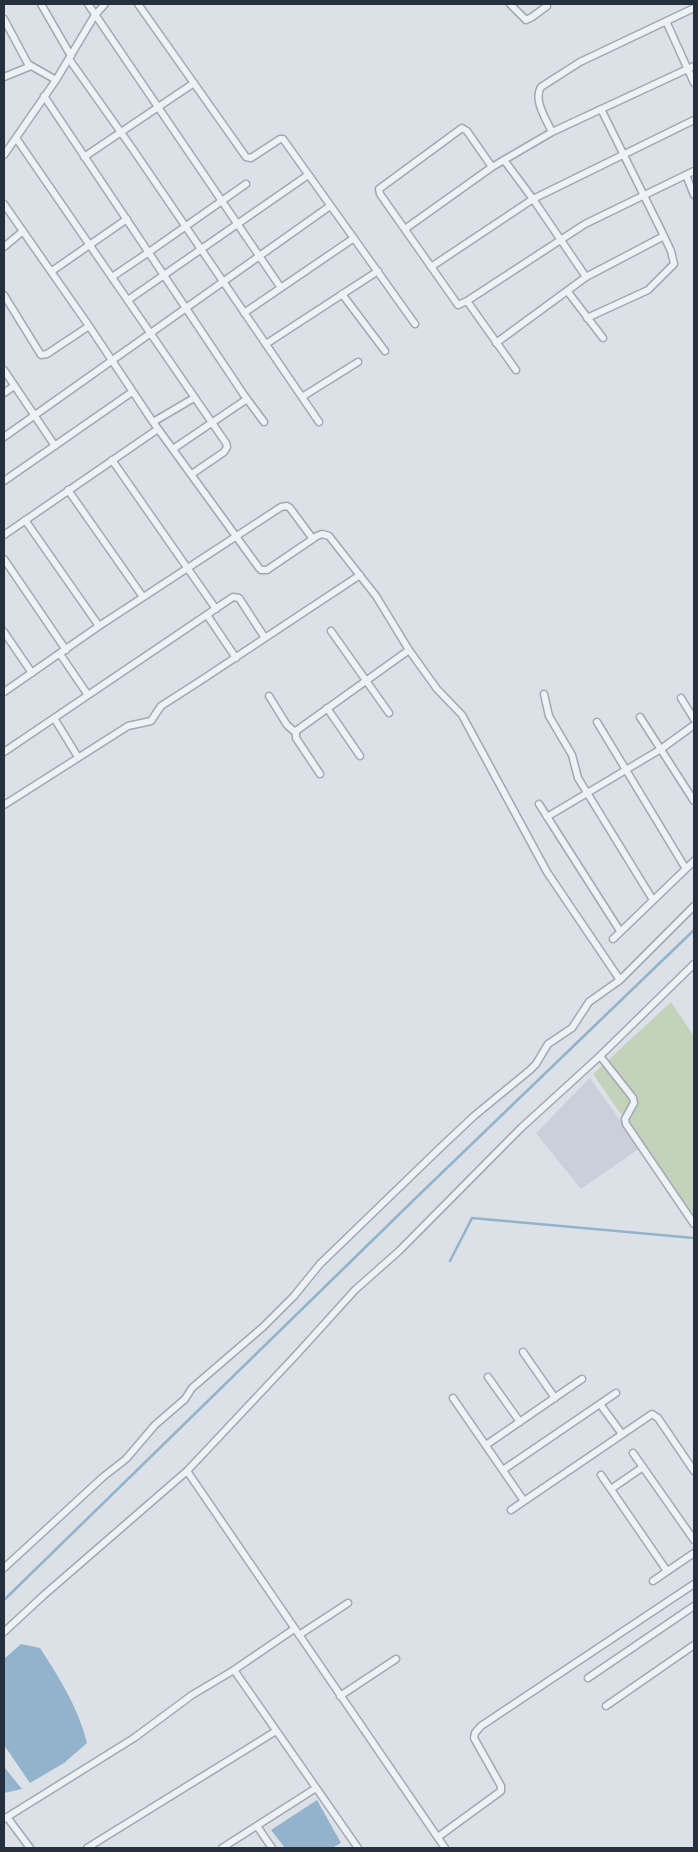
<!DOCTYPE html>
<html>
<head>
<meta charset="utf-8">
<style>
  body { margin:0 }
  #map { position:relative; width:698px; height:1852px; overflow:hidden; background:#dbe1e7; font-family:"Exo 2",sans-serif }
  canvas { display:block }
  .frame { position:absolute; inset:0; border:5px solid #24303e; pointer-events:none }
</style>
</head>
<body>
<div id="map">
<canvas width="698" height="1852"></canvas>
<div class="frame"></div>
</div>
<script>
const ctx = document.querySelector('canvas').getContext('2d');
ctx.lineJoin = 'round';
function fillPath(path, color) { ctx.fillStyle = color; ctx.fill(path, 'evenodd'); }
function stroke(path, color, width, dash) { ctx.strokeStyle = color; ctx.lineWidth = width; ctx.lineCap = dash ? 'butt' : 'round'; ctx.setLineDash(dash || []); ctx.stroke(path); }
fillPath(new Path2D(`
  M590,1078L640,1148L581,1189L536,1133Z`), '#c9d0d9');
fillPath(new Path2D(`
  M671,1002L694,1036V1219L593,1074Z`), '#c3d2bb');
fillPath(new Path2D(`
  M21,1644L40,1648C60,1679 78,1707 87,1743L64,1763L30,1783L4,1745V1659Z
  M4,1767L22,1789L4,1793Z
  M317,1800L341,1843L332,1848H285L271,1830Z`), '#92b3cb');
stroke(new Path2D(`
  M450,1261L472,1218L694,1238
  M4,1600L423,1191L694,930`), '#92b3cb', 2.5);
const street = new Path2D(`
  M41,4L71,56
  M88,4L281,288
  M138,4L246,157L251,158L280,139H283L415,324
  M510,4L526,20L532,17L547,6
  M4,19L28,64L56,80
  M666,21L694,83
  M69,59L132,148L319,422
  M4,77L31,66
  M44,96L244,395L264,422
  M552,132C546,119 533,100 541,87L580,62L694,8
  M16,138L226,443L227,447L224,452L192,474
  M4,155L56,80L95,15L105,4
  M84,157L194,83
  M504,160L533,199L586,277
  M492,167L467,131L462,128L379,189L380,194L458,305L467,301L585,224L694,171
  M686,175L694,195
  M4,204L89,326L153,422L259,568L261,570H267L317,536L322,534L329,536L376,596L409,650L437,689L462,715L547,872L620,980
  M405,229L492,167L552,132L694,66
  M4,247L23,231
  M431,267L533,199L694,120
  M52,271L127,219
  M112,277L149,252L246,184
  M568,292L603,338
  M342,294L385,351
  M4,295L41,355L47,354L89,326
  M128,300L308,175
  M467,301L516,370
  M244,313L354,238
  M587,318L648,290L674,264L671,251L661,230L601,109
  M496,343L586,277L664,236
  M266,344L378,271
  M4,370L55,446
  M4,393L14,386
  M302,397L358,362
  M153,422L194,398
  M4,437L330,206
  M173,449L247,399
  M112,460L216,609
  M4,481L132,392
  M68,490L143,597
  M25,520L99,626
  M4,535L158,429
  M4,559L66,650
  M207,615L236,658
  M331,631L389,713
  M4,632L32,673
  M60,654L88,695
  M4,692L99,626L281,507L287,506L290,508L313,539
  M544,694L549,716L572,755L578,778L653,900
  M269,696L287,725L295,732
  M681,698L694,719
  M327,708L360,756
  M640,717L694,801
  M54,718L78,757
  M597,722L686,869
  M4,752L233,597L239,598L265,638
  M320,774L296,738V731L409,650
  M539,804L620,931
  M4,805L128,726L151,721L161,706L200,681L360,575
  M547,817L661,749L694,725
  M613,939L694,861
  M600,1056L633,1098L634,1103L625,1119L626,1124L694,1224
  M523,1352L555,1398
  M488,1377L520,1422
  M453,1398L524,1501
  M600,1404L622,1434
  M486,1445L582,1379
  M633,1453L694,1540
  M503,1470L616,1393
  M187,1471L445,1848
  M601,1475L667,1571
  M611,1489L643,1467
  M511,1510L652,1414L658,1418L694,1471
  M4,1568L103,1477L126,1459L155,1425L185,1399L192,1388L263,1327L294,1296L320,1264L440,1148L474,1116L530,1070L536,1064L548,1044L572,1028L589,1002L620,980L694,906
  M653,1581L694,1553
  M4,1632L44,1595L187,1471L297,1354L355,1290L399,1251L521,1128L600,1056L694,964
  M299,1635L348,1603
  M234,1670L358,1848
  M588,1678L694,1606
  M340,1696L396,1659
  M606,1706L694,1645
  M7,1817L30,1848
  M4,1819L134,1738L192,1695L234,1670L294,1629
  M257,1826L272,1848
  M438,1837L501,1791V1786L474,1738L475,1733L481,1726L694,1584
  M87,1848L276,1731
  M222,1848L316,1788`);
stroke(street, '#a0a8b1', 9);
stroke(street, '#eef1f5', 6);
</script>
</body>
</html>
